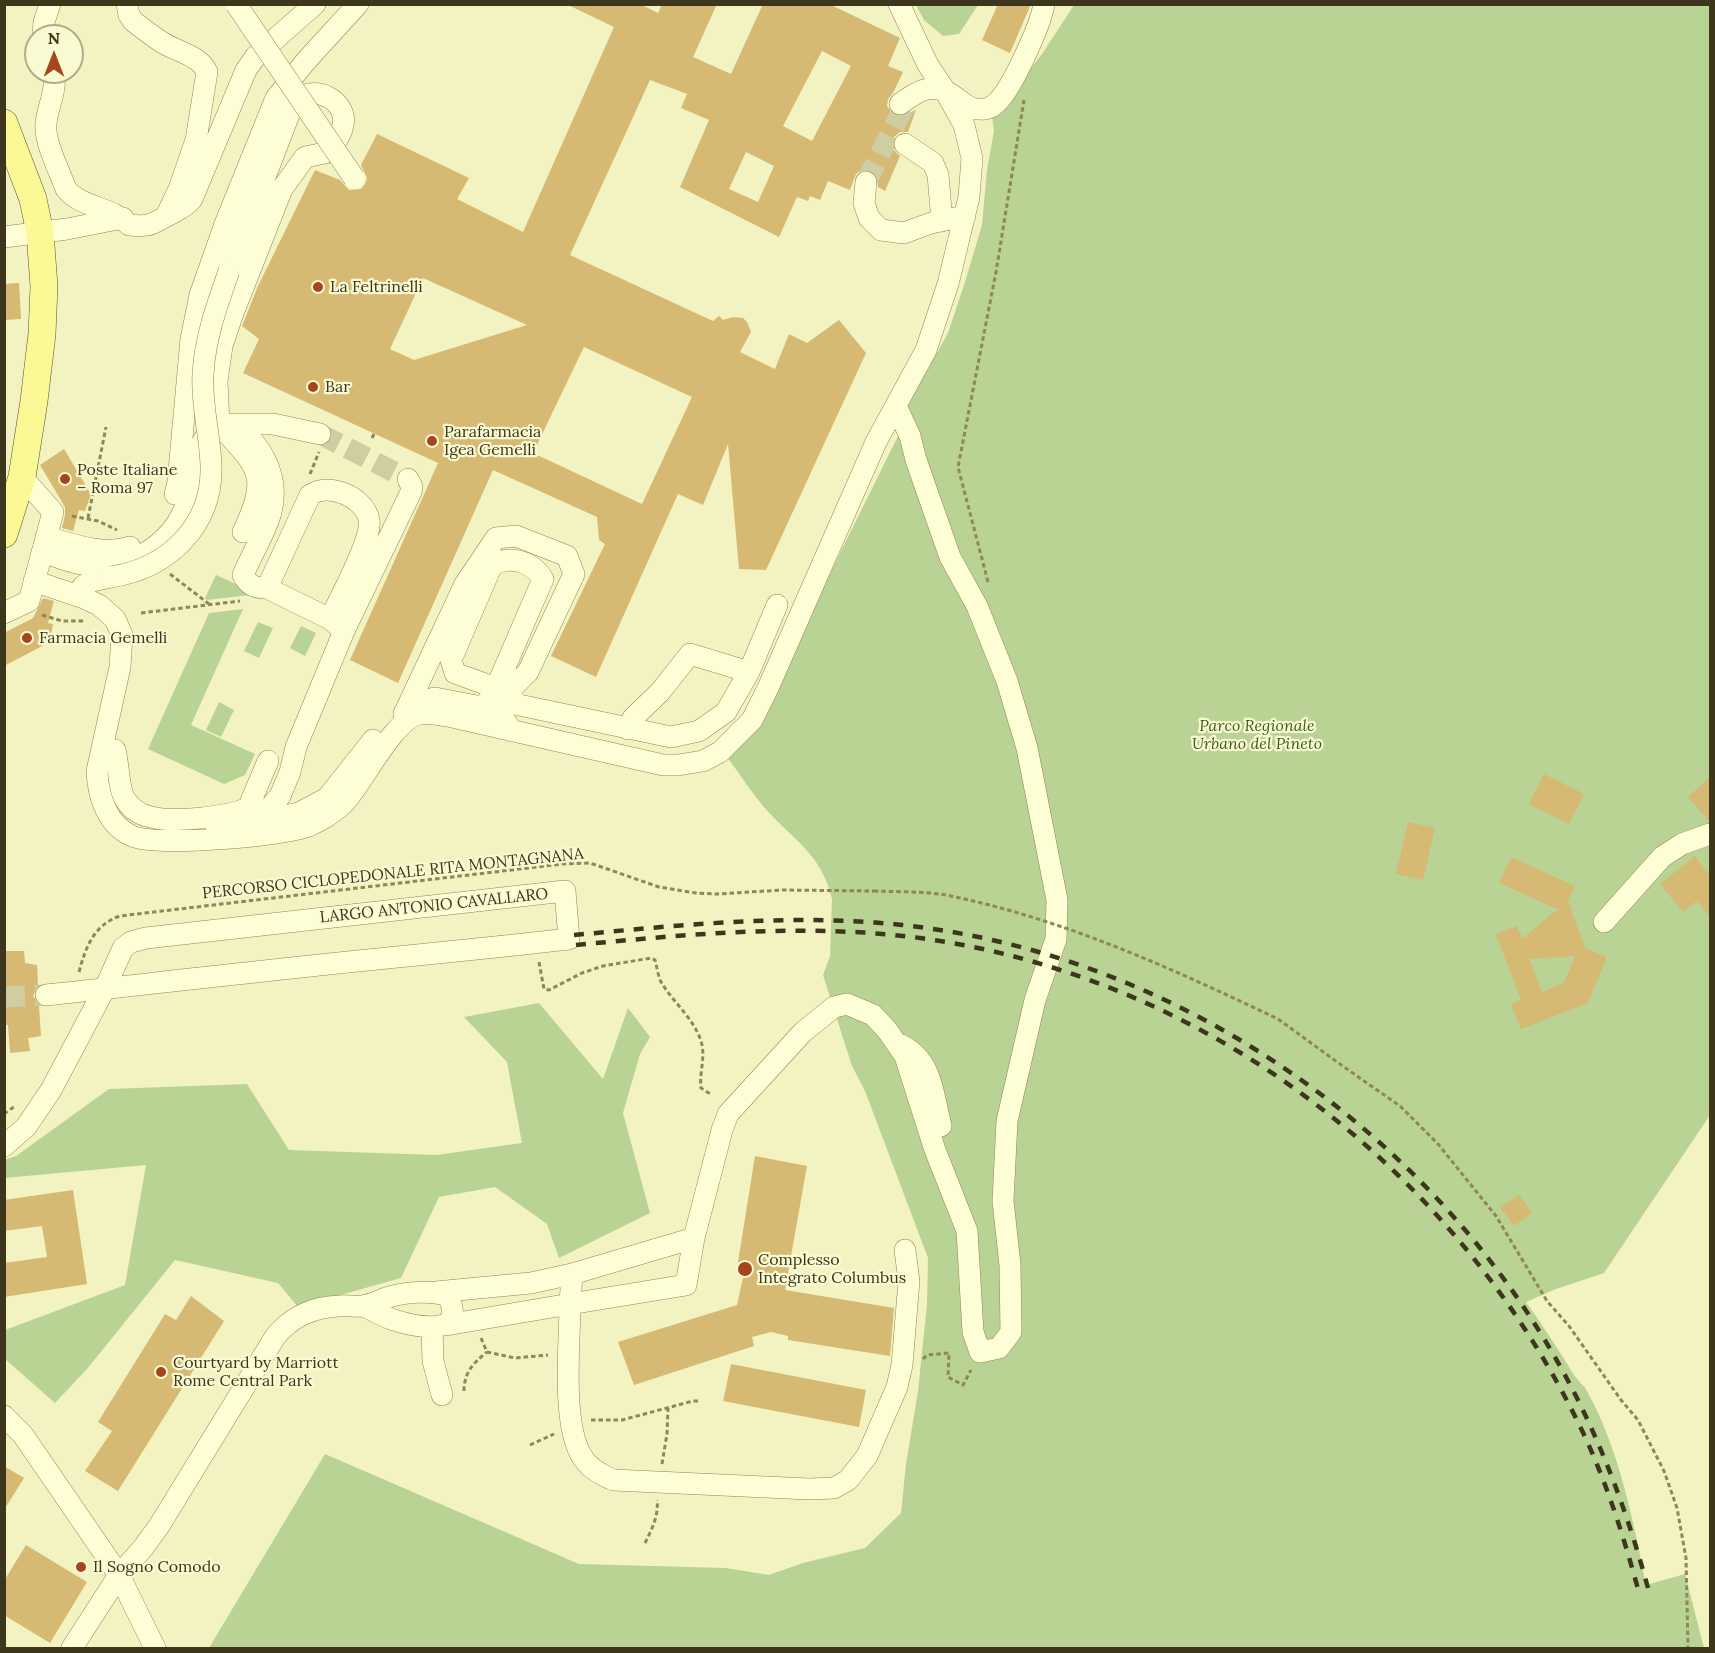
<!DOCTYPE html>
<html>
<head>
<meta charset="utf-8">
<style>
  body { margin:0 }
  #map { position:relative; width:1715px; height:1653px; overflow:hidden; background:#f3f3c2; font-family:Lora,serif }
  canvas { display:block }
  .frame { position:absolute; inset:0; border:6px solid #3e361c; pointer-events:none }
  .north { position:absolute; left:24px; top:24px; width:60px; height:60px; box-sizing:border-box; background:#fafad2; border:2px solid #afac89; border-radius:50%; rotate:0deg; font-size:16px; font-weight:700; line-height:24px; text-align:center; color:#3e361c }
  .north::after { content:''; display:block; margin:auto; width:21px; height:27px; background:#a7451e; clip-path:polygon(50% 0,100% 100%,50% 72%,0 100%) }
</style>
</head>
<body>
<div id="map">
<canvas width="1715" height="1653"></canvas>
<div class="frame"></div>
<div class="north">N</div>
</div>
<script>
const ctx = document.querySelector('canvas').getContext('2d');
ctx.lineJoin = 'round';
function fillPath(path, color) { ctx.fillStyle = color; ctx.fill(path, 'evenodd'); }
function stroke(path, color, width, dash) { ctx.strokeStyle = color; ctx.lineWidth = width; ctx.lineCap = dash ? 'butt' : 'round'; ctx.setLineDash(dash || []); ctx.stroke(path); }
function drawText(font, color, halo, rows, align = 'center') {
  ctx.font = font + ' Lora,serif'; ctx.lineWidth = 4.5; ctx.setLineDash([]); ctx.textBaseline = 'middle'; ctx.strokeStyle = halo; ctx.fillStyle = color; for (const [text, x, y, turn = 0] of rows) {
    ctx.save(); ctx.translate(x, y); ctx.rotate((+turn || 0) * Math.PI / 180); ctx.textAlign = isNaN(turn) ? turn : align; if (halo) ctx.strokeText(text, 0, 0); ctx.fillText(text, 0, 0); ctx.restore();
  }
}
fillPath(new Path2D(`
  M916,5H978L959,34L943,36L924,20Z
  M1074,5H1710V1115L1604,1273L1556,1289L1526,1302C1543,1326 1559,1350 1574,1375C1578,1381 1585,1386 1588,1393C1619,1449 1634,1523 1646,1585L1685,1574L1704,1648H209L325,1454L579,1564L726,1568L769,1575L803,1563L865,1548L901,1513L906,1464L918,1391L927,1304L928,1258L865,1091L852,1066L823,975L830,956L832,899C821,852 791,839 763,806C749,789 737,770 724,753L778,678L900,432L903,413L948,333L965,282L982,225L987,170L994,131L992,117L1042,54Z
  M216,575L251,591L250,595L207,600L205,598Z
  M243,609L191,725L255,754L245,775L224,784L148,749L209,613Z
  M258,622L273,628L259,658L244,651Z
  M301,626L316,633L305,656L290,648Z
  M219,702L234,710L221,737L206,730Z
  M539,1003L603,1079L628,1008L650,1037L640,1054L623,1113L650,1213L559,1258L547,1224L495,1187L439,1197L401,1278L298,1307L278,1283L175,1260L87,1369L55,1403L5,1359V1330L125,1285L146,1165L5,1178L4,1160L16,1156L109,1089L247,1084L289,1150L436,1155L522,1143L507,1062L464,1017Z`), '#b9d394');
fillPath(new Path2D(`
  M566,4H640L658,13L662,4H717L693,57L731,74L763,4H829L900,38L888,66L903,72L893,93L888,99L887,106L894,115L901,117L916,110L908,132H900L894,137L893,149L900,156L885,191L878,187L877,176L868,169L861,170L856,174L850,190L828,181L820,200L810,196L808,201L797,197L779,237L680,187L709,120L681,108L687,94L650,80L570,255L713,321L719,316L723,320L733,317L743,318L747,322L751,332L740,352L775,369L789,334L807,343L839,320L866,353L766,570L739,569L728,444L703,505L678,494L596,677L551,656L605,544L599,540L597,517L493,470L398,683L350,660L438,463L243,373L259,339L242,326L258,286L315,170L340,180L349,190L361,189L365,184L367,178L361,165L377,134L469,178L457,199L523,232L614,27ZM822,51L851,66L812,141L783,126ZM746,152L774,166L758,202L729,189ZM423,278L527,325L414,360L390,349ZM584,347L692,397L642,504L533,453Z
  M998,4H1031L1010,53L982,40Z
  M19,283L21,319L4,320V284Z
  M64,449L91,494L85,511L79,510L73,531L62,528L65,515V507L40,465Z
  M43,598L54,601L48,623L53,624L50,642L4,666V633L33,618Z
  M1544,774L1584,794L1569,824L1529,804Z
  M1710,777V822L1688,797Z
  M1408,822L1435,828L1423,880L1396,874Z
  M1695,856L1710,875V917L1697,901L1683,912L1660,884Z
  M1511,857L1575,886L1568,901L1585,948L1607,957L1588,1003L1521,1029L1511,1004L1521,1000L1496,934L1517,926L1522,939L1554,912L1559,910L1499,883ZM1575,956L1564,983L1542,992L1529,959Z
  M5,951H24L25,963L37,965L38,985L33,996L39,1005L41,1036L28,1038L30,1051L10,1053L8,1025H4Z
  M755,1156L807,1166L785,1290L894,1308L890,1356L788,1340V1336L771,1332L752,1337L754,1346L634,1385L618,1342L737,1305L746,1264L738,1262Z
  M73,1190L87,1284L4,1297V1263L47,1257L42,1226L4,1231V1200Z
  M1519,1195L1532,1213L1514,1226L1500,1207Z
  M191,1296L224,1321L118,1491L85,1471L112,1431L98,1422L165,1314L176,1320Z
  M731,1364L866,1390L859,1427L723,1401Z
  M4,1466L24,1478L4,1510Z
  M26,1545L87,1582L50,1643L4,1615V1581Z`), '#d6b973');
stroke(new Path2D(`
  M866,182L906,103L900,104
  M320,434L408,479
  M4,997L46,995`), '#cfcda1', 21, [21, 10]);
const minor = new Path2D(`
  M127,4L129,15L133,21C142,28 151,35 160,41C174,51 200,55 207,72L196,140L179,189L166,216
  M43,36L44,22L50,4
  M53,72C58,90 47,107 46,124C44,142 60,172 66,189C81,208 113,207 129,225C150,227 150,225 167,216C177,210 185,208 192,199L246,70L256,56L315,4
  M900,104C922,88 935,81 958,99C965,104 969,109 978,109C984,110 991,108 995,104C1011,92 1041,24 1044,4
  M905,144L933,163L938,175L942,221
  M866,182L864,203L869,218L881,230L904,233L931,223L965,216
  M4,237L67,229L123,218
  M229,271L293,104C311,80 352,101 342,129C340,138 331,146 325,153L305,157L282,189L232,316L222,346L217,381L219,425C259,468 270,475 243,532
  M234,424H273L320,434
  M175,494L178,482L191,339L200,295L225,224L276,98L306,61L358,4
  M46,537C72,544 103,556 130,547
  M42,552C55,556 68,562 82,564C131,574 178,541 190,493C195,473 195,450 209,432C215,424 224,424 234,424C262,445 280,476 271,512C266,532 251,555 243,575C249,586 255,588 267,588L310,495C321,488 333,489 345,494C355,498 367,508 369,520C373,539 339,599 330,619L344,631L296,747L290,772L280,796L267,811L242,823L216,826
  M34,581L84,598L99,605L115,619L122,635L120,667L97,771C98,796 107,825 132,836C157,847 283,836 309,826C315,823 321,820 326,817C332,813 339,808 344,803C363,783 394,718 420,714C428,712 439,715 448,716L663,765H678L703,761L720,752L752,720L768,688L876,442L926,350L948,284L969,197L972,158L964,125L944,89L928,65L899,4
  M83,586L92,581L111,577
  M267,588L330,619
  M4,613L29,601L53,512L22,477
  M344,631L411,492L412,487L408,479
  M510,690L514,701L519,705L671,737L699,731L726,712L749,672L777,605
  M482,707L492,697L496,688L543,579C532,561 510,555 492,565L451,660L455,673L496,688
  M404,713L422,701L435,698L482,707L487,718
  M404,714L465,584L496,538L516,536L567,556L574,574L528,672L510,690L503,701L504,719L512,731
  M628,729L633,718L660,692L690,654L749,672
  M115,750C119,764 118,788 125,799C131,809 141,815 151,817C174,823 227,817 248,808L268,761
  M272,818L299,813L327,798L373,740
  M1604,922L1662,857L1682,844L1710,834
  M901,1045C933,1061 933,1095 941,1126
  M4,1146L26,1127L51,1090L105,988L123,948L131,942L146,938L565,891L569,939C465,951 360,960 255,972C186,979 116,988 46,995
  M694,1238L572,1274L570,1304L686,1285L694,1238L722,1130L728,1114L803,1032L834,1007L847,1004L873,1015L887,1030L905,1056L935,1150L967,1231L973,1332L980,1352L999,1348L1011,1332L1010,1265L1003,1201L1007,1121L1035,1000L1056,939L1057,900L1027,748L1007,681L977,606L950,557L916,460L910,436L896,406
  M436,1292L531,1283L572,1274
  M446,1325L570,1304C570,1343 560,1433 586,1462C593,1471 603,1475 613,1480L809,1489L834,1488L848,1480L867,1456L897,1387L902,1365L909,1281L905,1250
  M432,1328L433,1361L442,1395
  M4,1416L23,1435L119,1575L155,1648
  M72,1648L119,1575L143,1548L159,1526L275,1337C291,1317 313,1307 339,1306C347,1305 355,1307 362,1306C371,1305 380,1300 389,1297C406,1292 431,1290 448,1296C468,1338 416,1327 394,1320C384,1317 374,1311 364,1306`);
const major = new Path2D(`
  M4,123L33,199L40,233L44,286L42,334L34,401L22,477L4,534`);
stroke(minor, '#908656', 22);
stroke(major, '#5d512b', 28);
stroke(new Path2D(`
  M372,438L374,434
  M310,474L319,452
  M72,516L98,521L117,530
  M88,518L106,427
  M170,574L209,604
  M988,582L958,467L996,272L1024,100
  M141,613L240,601
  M42,615L62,621H86
  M539,962L544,989L549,990L582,973L603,966L651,958L655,960C657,967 658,976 661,982C673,1002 694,1019 701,1041C706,1056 699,1073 701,1088L712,1095
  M79,972C86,946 94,925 120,916L562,864L590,863L659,887L696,893L717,894L782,890L874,891
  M1278,1019L1344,1067L1400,1106L1438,1144L1496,1216L1547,1301L1569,1326L1621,1400L1638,1420L1664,1471L1677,1508L1686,1558L1688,1648
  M4,1114L15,1106
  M481,1338L487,1352L515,1358L548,1355
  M923,1359L927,1355L949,1353L948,1377L963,1385L971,1370
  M464,1391C464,1373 473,1363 487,1352
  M591,1420H622L693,1401H701
  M530,1445L554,1434
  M662,1464L667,1434L668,1408
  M645,1543C652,1529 659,1515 657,1500`), '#908656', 3, [4.5, 3]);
stroke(minor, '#fdfdd6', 21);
stroke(major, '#fbf995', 27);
stroke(new Path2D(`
  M574,935C682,925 793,913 902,925C1158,952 1399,1110 1536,1326C1588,1407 1623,1496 1648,1588
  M576,945C690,934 806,923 920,938C1210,977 1463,1175 1586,1439C1608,1487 1624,1538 1638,1589`), '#3e361c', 4.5, [10, 10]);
const minorBridge = new Path2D(`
  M236,4L354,178
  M111,577C169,568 213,525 211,465C210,434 201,405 203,374C205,338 217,305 229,271`);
stroke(minorBridge, '#908656', 22, []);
stroke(new Path2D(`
  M874,891C899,892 927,891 951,896C1066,920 1173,969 1278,1019`), '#908656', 3, [4.5, 3]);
stroke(minorBridge, '#fdfdd6', 21);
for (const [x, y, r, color] of [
  [318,287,6,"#a7451e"],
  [313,387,6,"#a7451e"],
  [432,441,6,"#a7451e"],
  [65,479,6,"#a7451e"],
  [27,638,6,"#a7451e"],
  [745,1269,8,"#a7451e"],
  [161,1372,6,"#a7451e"],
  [81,1567,6,"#a7451e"]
]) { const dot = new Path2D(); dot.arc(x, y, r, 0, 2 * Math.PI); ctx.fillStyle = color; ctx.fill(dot); stroke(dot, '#fafad2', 2); }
drawText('16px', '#3e361c', '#fafad2', [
  ["La Feltrinelli",330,287],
  ["Bar",325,387],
  ["Parafarmacia",444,432],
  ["Igea Gemelli",444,450],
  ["Poste Italiane",77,470],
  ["– Roma 97",77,488],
  ["Farmacia Gemelli",39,638],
  ["Complesso",758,1260],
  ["Integrato Columbus",758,1278],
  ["Courtyard by Marriott",173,1363],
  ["Rome Central Park",173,1381],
  ["Il Sogno Comodo",93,1567]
], 'left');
drawText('italic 16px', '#3c5d20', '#fafad2', [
  ["Parco Regionale",1257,726],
  ["Urbano del Pineto",1257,744]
]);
drawText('16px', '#3e361c', '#fafad2', [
  ["PERCORSO CICLOPEDONALE RITA MONTAGNANA",393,874,-6],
  ["LARGO ANTONIO CAVALLARO",434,906,-6]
]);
</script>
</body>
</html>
